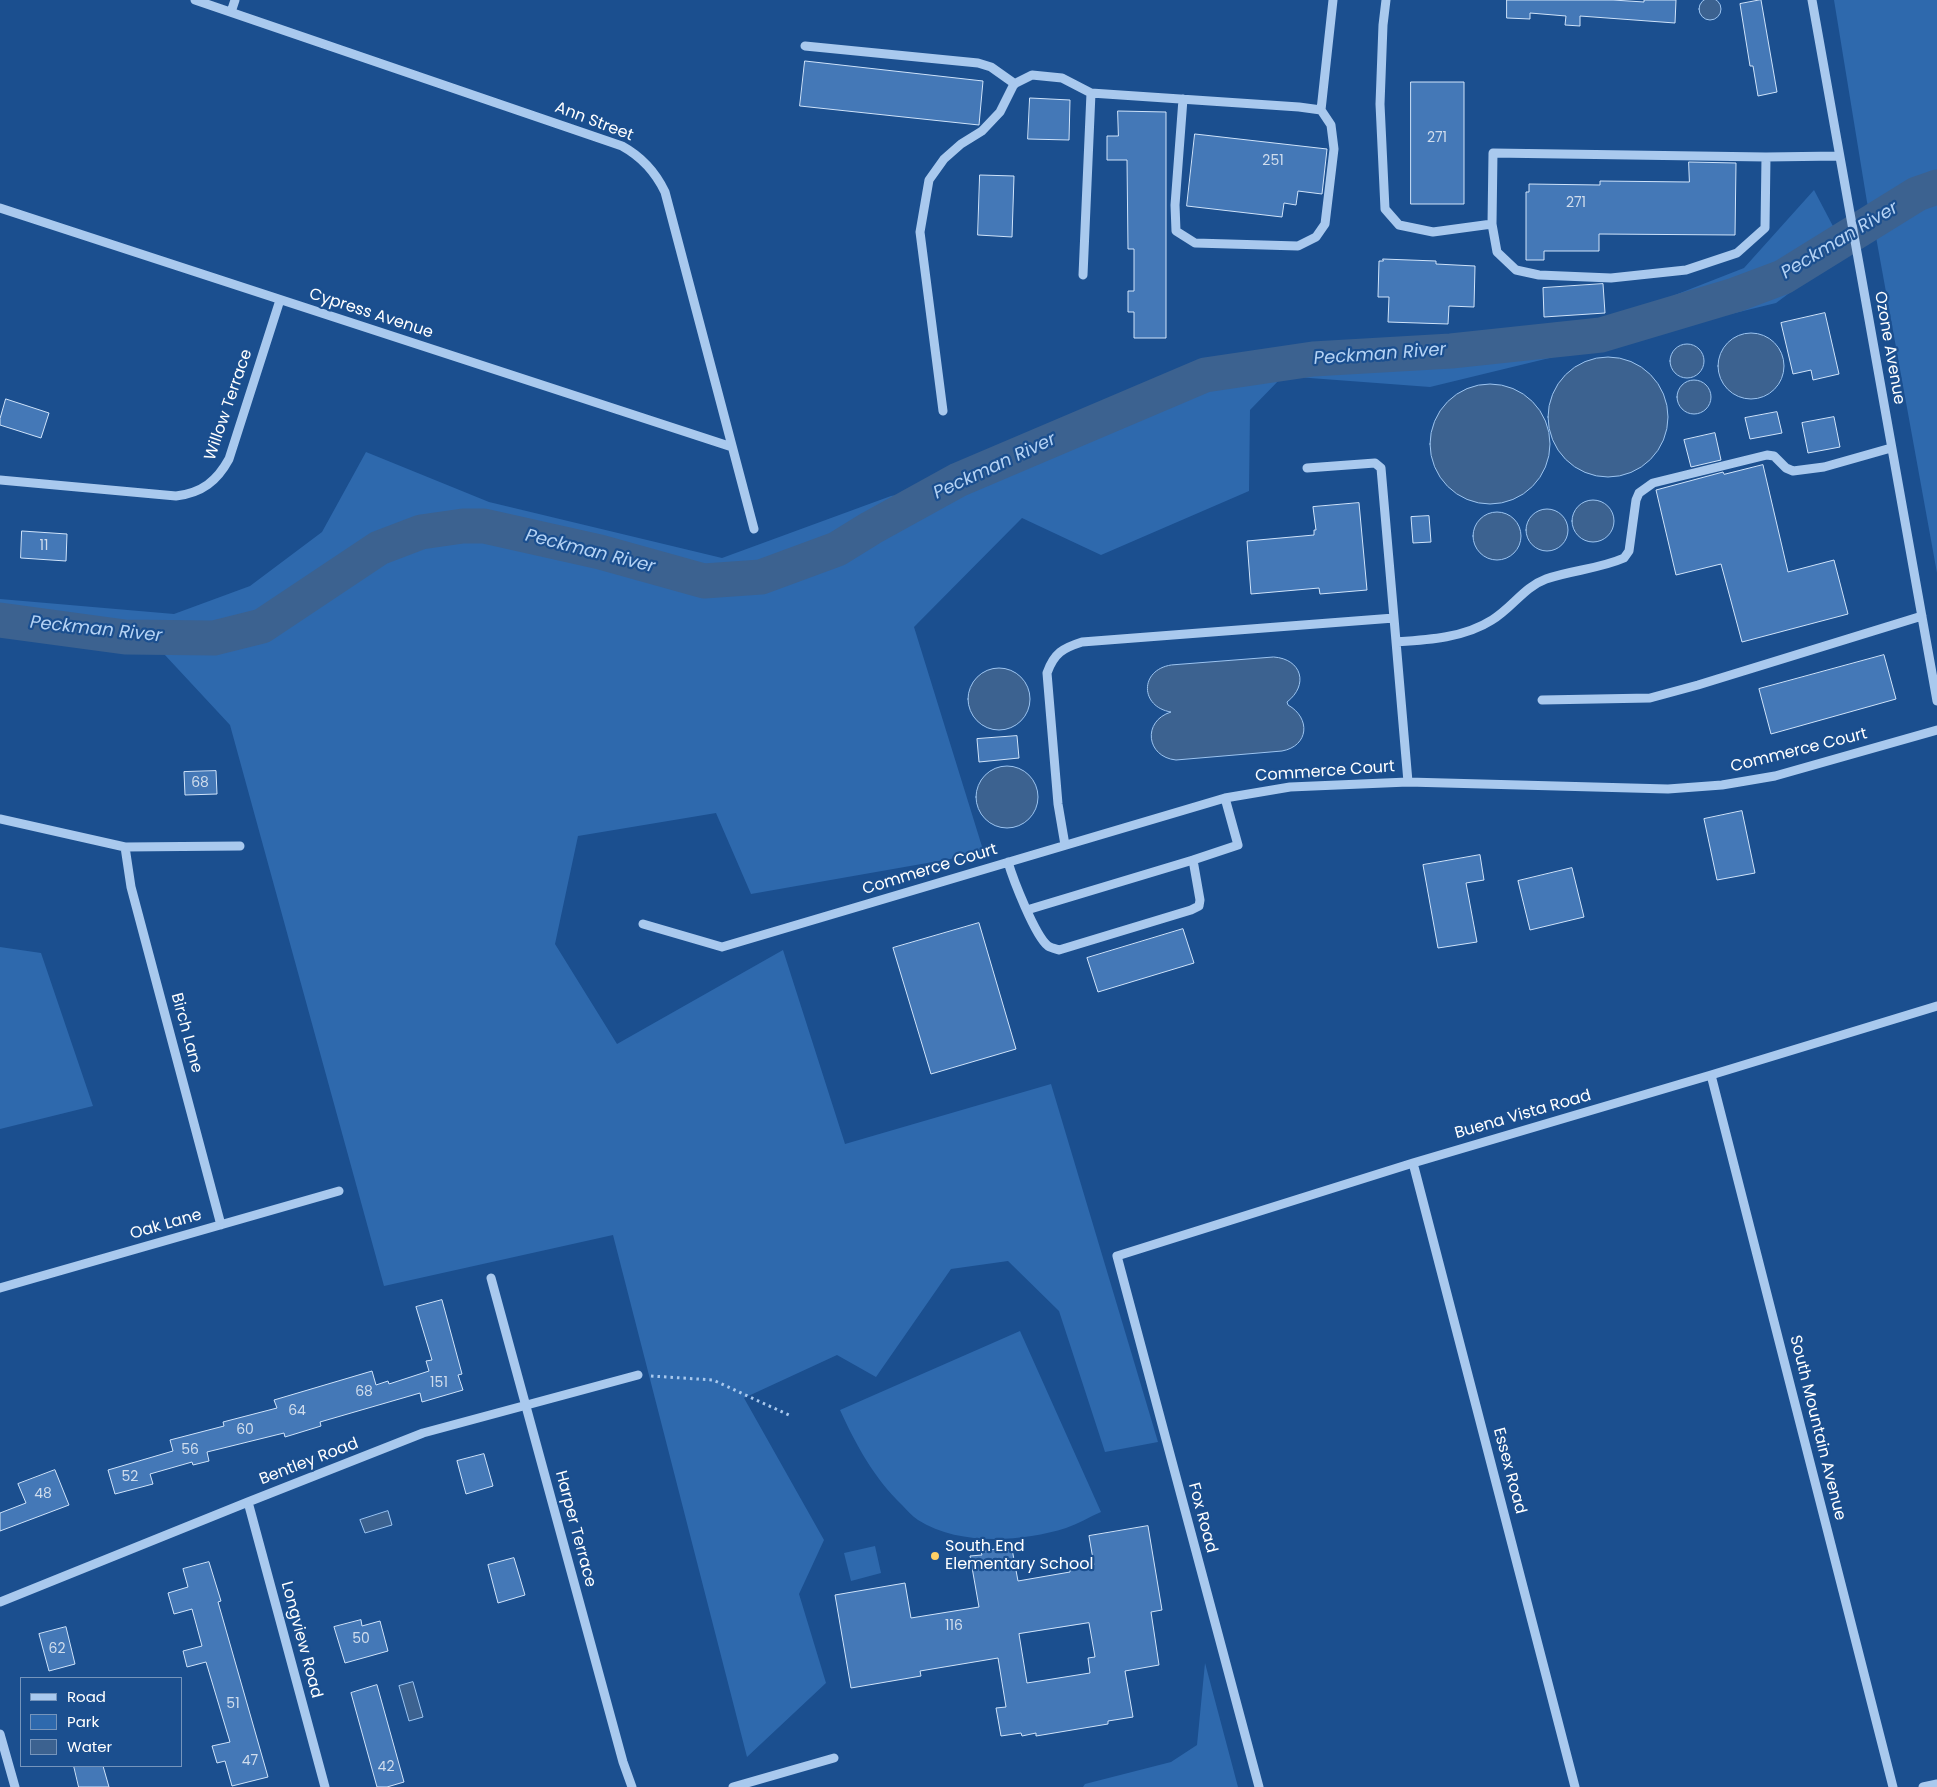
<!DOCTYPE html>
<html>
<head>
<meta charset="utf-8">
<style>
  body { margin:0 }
  #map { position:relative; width:1937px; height:1787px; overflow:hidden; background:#1b4f8f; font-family:Poppins,sans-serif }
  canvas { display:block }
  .legend { position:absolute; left:20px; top:1677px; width:162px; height:90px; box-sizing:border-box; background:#1b4f8f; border:1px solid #7695bc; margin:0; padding:6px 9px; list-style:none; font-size:15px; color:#fff }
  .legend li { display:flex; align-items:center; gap:10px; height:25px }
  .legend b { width:25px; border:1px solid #7695bc }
</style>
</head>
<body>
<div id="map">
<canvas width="1937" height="1787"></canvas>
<ul class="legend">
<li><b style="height:6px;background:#a9c9ee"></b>Road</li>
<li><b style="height:14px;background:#2e69ad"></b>Park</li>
<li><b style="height:14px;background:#3c6290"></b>Water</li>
</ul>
</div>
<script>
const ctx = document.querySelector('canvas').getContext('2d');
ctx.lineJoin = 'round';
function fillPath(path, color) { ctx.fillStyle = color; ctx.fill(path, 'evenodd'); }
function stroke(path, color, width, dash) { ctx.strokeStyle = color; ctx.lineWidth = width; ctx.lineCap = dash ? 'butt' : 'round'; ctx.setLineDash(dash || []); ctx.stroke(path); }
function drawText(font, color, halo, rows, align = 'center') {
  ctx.font = font + ' Poppins,sans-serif'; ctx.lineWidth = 4.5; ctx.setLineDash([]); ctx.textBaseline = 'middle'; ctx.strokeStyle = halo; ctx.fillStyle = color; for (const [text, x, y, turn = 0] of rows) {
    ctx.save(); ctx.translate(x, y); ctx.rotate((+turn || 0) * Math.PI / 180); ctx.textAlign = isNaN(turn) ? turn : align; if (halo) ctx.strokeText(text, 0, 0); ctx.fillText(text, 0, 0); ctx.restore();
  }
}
fillPath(new Path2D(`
  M1834,0H1937V573L1876,237L1867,202Z
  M1814,190L1846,251L1776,303L1430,387L1283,376L1250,410L1249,491L1101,555L1022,518L914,627L984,853L751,894L716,813L578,836L555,944L617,1044L783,950L845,1144L1051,1084L1158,1442L1105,1452L1059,1311L1008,1261L951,1269L876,1377L837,1355L744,1398L824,1540L799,1594L826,1683L747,1757L613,1235L384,1286L230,725L164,654L0,632V599L174,614L250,586L322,532L366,452L489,502L722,558L891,496L922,490L1217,359L1345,342L1446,338L1606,322L1744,268Z
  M0,947L41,953L93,1106L0,1129Z
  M1020,1331L1101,1512C1089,1517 1078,1524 1066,1528C1021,1542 959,1546 918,1520C912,1516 907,1510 902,1505C874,1478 856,1445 840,1410Z
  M875,1546L881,1573L851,1581L844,1553Z
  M1205,1663L1238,1787H1083L1085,1784L1171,1762L1197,1745Z`), '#2e69ad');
const water = new Path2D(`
  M1699 9a11 11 0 1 1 22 0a11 11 0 1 1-22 0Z
  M1718 366a33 33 0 1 1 66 0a33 33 0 1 1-66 0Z
  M1670 361a17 17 0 1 1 34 0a17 17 0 1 1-34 0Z
  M1548 417a60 60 0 1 1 120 0a60 60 0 1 1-120 0Z
  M1677 397a17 17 0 1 1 34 0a17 17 0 1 1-34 0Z
  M1430 444a60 60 0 1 1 120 0a60 60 0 1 1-120 0Z
  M1572 521a21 21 0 1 1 42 0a21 21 0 1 1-42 0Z
  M1526 530a21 21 0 1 1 42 0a21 21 0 1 1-42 0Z
  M1473 536a24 24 0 1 1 48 0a24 24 0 1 1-48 0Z
  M1274,657C1302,659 1309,685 1287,702L1288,705C1311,718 1309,746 1282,751L1176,760C1146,757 1142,721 1171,712C1140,707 1139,670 1171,665Z
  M968 699a31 31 0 1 1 62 0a31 31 0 1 1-62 0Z
  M976 797a31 31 0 1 1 62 0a31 31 0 1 1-62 0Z
  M388,1511L392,1525L365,1533L360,1520Z
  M413,1682L423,1717L409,1721L399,1686Z`);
fillPath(water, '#3c6290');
stroke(water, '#9cc4f0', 1);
stroke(new Path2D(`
  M0,620L125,637L214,638L262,626L379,548L421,532L463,526H484L600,552L704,581L761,577L837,549L871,528L958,480L1205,375L1313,359L1451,351L1601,335L1735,295L1783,277L1917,194L1937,187`), '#3c6290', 35);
const building = new Path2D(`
  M1507,0H1613L1644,2V0H1676L1675,23L1580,16V26L1565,25L1566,16L1530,13V19L1507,18Z
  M1761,0L1777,92L1758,96L1753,66H1750L1740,4Z
  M805,61L983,81L979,125L800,106Z
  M1411,82H1464V204H1411Z
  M1030,98L1070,100L1069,140L1028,139Z
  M1118,111L1166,112V338H1134V312H1128V291H1134V249H1128L1127,160H1107V136H1118Z
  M1195,134L1327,149L1322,194L1298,191L1296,205L1284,203L1282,217L1187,206Z
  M1689,162L1736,163L1735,235L1599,234V251H1544V260H1526V192H1529V184L1600,185V181L1689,182Z
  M980,175L1014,176L1012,237L978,235Z
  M1383,259L1436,261V264L1475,266L1474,307L1449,306L1448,324L1388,322L1389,297H1378L1379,261H1383Z
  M1603,284L1605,313L1544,317L1543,288Z
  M1825,313L1839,374L1813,380L1811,370L1793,374L1781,323Z
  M6,399L49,413L41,438L0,425V419Z
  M1777,412L1782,433L1750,439L1745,418Z
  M1834,417L1840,447L1808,453L1802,423Z
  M1715,433L1721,460L1691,467L1684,440Z
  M1763,465L1788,572L1834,560L1848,614L1742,642L1721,564L1676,575L1656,490L1723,472L1724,474Z
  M1359,503L1367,590L1320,594L1319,588L1251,594L1247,541L1314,535V530H1316L1313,507Z
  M1429,516L1431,542L1413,543L1411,517Z
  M22,531L67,534L66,561L21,558Z
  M1884,655L1896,699L1771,734L1759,689Z
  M1017,736L1019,758L979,762L977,739Z
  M216,771L217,794L185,795L184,772Z
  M1742,811L1755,873L1717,880L1704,819Z
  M1480,855L1484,880L1466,883L1477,942L1438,948L1423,865Z
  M1572,868L1584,917L1530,930L1518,881Z
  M979,923L1016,1049L931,1074L893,948Z
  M1183,929L1194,963L1098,992L1087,958Z
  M442,1300L462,1374L458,1375L463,1390L422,1402L420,1393L320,1422L321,1426L285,1437L284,1433L207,1452L209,1461L193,1465L192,1462L150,1474L153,1484L115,1494L108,1470L173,1451L170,1440L224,1426L223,1422L277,1408L274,1400L372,1371L376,1385L388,1381L389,1384L429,1371L426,1361L432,1360L416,1307Z
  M484,1454L493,1486L466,1494L457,1461Z
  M55,1470L69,1505L0,1531V1513L26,1503L18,1484Z
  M1148,1526L1162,1610L1151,1612L1159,1665L1125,1671L1133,1717L1108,1721V1724L1036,1736V1733L1022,1736L1021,1733L1001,1736L996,1708L1006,1707L998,1658L920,1671L921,1676L851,1688L835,1595L905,1583L911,1618L979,1607L970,1556L982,1555L981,1552L1000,1548L1001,1551L1012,1549L1018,1581L1070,1572V1569L1094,1565L1089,1536ZM1089,1623L1095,1657L1088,1658L1090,1673L1027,1683L1019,1634Z
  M514,1558L525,1595L498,1603L488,1565Z
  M209,1562L221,1601L218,1602L268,1777L232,1786L225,1761L217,1763L212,1746L230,1742L206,1662L187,1667L183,1651L202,1646L192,1609L174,1614L168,1593L188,1587L183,1569Z
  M361,1620L362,1626L380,1621L388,1651L345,1663L334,1627Z
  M66,1627L75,1664L49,1671L39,1634Z
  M377,1685L404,1782L387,1787H377L351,1693Z
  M74,1766H103L109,1787H79Z`);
fillPath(building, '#4478b7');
stroke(building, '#cfe3fa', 1);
stroke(new Path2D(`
  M651,1376L713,1380L791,1416`), '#a9c9ee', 3, [2.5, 4]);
stroke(new Path2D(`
  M195,0L622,146C642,157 655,171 665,192L754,529
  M1386,0L1383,25L1380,104L1385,209L1399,225L1433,232L1492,224L1493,153L1766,157L1765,228L1737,253L1686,270L1611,278L1539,275L1516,270L1497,252L1492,224
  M1812,0L1937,701
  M231,12L235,0
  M805,46L978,63L991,67L1015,84
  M1183,99L1175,205L1176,231L1195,243L1298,246L1316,237L1325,224L1334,149L1331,125L1321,110
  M1766,157L1839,156
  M0,208L732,447
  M1083,275L1091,93L1299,107L1321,110L1333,0
  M943,411L920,232L929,180L944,159L961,144L982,131L1000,112L1014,84L1032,75L1062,78L1091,93
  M1307,468L1375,463L1381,468L1394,618
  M0,480L176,496C202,493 217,481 229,459L280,300
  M1396,642C1427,640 1464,638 1492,620C1512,608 1524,587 1546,579C1572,570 1599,569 1624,558L1629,551L1636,500L1639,493L1653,483L1767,455L1774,456L1786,468L1793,471L1824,467L1891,448
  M1542,700L1650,698L1698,685L1922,616
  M0,819L125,847L240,846
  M1065,845L1058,804L1047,673C1054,653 1063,648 1082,642L1394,618L1408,782
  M125,847L131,887L221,1225
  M1008,862C1013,879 1035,936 1048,946C1051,948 1056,949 1059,950L1191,910L1199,906L1200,900L1193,860L1238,845L1225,798
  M1027,910L1193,860
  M643,924L722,947L1225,798L1290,787L1408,782L1668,789L1722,785L1775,776L1937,730
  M1711,1075L1893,1787
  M1413,1163L1575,1787
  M491,1278L623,1762L632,1787
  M0,1288L339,1191
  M248,1502L325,1787
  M0,1602L248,1502L423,1433L638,1375
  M0,1734L15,1787
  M733,1787L834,1758
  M1259,1787L1117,1256L1413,1163L1711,1075L1937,1006
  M1923,1787L1937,1784`), '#a9c9ee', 9);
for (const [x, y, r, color] of [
  [935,1556,5,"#ffd166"]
]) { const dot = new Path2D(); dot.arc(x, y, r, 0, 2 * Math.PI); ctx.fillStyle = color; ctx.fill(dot); stroke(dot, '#1b4f8f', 2); }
drawText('14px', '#d0dded', null, [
  ["271",1437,138],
  ["251",1273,161],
  ["271",1576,203],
  ["11",44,546],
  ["68",200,783],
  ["151",439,1383],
  ["68",364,1392],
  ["64",297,1411],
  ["60",245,1430],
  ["56",190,1450],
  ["52",130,1477],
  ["48",43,1494],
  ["116",954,1626],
  ["50",361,1639],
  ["62",57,1649],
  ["51",233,1704],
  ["47",250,1761],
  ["42",386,1767]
]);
drawText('16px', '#fff', '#1b4f8f', [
  ["Ann Street",594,122,21],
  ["Cypress Avenue",371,314,18],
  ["Ozone Avenue",1889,348,80],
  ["Willow Terrace",229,405,-71],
  ["Commerce Court",1799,751,-14],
  ["Commerce Court",1325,772,-4],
  ["Commerce Court",930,870,-17],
  ["Birch Lane",186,1033,75],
  ["Buena Vista Road",1523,1115,-16],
  ["Oak Lane",166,1225,-16],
  ["South Mountain Avenue",1817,1428,76],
  ["Bentley Road",309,1462,-21],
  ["Essex Road",1509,1471,75],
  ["Fox Road",1202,1518,75],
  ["Harper Terrace",575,1529,75],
  ["Longview Road",301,1640,75]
]);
drawText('16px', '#fff', '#1b4f8f', [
  ["South End",945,1547],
  ["Elementary School",945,1565]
], 'left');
drawText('italic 18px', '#b5d3f5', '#1b4f8f', [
  ["Peckman River",1840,241,-31],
  ["Peckman River",1380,355,-4],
  ["Peckman River",995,467,-25],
  ["Peckman River",590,552,14],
  ["Peckman River",96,630,6]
]);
</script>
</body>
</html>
